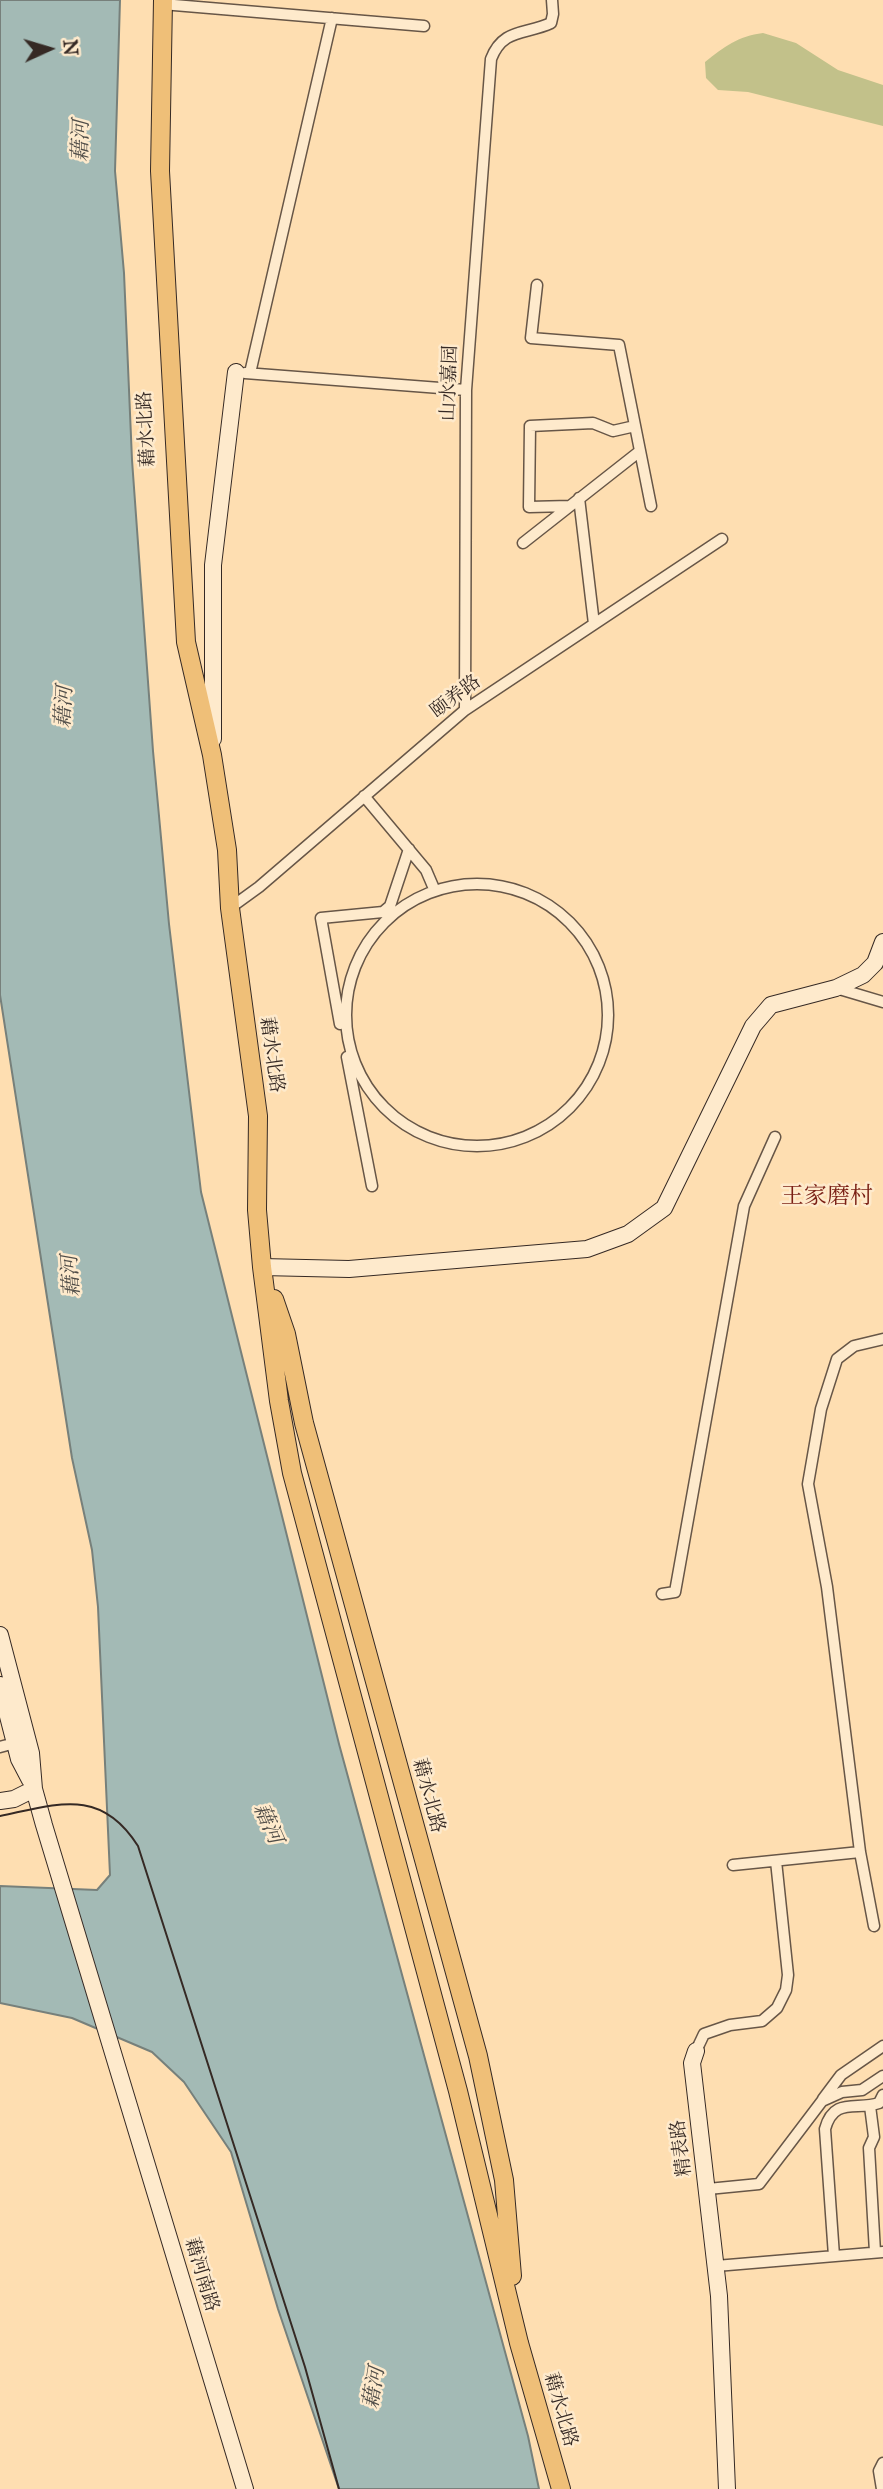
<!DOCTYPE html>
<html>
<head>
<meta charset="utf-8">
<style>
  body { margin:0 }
  #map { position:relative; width:883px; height:2489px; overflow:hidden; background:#fedeb1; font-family:"IM FELL Great Primer",serif }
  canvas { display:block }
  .north { position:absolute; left:14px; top:14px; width:70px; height:70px; -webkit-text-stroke:5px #feeacc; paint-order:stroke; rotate:86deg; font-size:19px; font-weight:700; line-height:28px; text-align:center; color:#352924 }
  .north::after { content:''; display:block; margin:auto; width:24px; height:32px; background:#352924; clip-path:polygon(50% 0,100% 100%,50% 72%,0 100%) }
</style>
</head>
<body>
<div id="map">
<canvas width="883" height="2489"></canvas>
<div class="north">N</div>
</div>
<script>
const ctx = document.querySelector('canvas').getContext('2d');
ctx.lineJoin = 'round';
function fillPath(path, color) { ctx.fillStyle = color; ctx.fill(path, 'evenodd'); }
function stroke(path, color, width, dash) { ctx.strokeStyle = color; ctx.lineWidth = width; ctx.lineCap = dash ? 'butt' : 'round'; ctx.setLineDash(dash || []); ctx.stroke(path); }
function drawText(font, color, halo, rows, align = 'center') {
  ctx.font = font + ' "IM FELL Great Primer","Noto Serif SC",serif'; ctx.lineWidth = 5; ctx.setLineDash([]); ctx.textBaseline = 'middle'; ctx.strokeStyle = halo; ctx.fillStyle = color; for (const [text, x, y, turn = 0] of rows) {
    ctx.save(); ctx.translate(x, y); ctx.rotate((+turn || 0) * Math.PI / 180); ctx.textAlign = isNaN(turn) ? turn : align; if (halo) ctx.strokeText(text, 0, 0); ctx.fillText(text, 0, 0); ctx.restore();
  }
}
fillPath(new Path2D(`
  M763,33L796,43L838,70L883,85V126L748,92L718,90L706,78L705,62C724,47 738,36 763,33Z`), '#c2c18a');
const water = new Path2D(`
  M0,0H120L115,171L124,273L132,460L153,751L169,924L201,1192L339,1744L528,2436L539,2489H339L278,2309L231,2152L184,2082L152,2052L72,2018L0,2003V1886L97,1890L110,1875L98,1607L92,1550L72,1458L0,995Z`);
fillPath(water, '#a3bab5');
stroke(water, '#77807b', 2);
const street = new Path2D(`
  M162,4L424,26
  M537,285L531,338L619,345L651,506
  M245,373L466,390
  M250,373L332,18
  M579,498L594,624
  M570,506L529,507L530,426L593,423L613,431L635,426
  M523,543L640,451
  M465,710L466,390L491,59C503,28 525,35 551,23L553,14L552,0
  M364,796L426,870L435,891
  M346 1015a131 131 0 1 1 262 0a131 131 0 1 1-262 0Z
  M230,908L259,887L465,710L722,539
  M836,988L883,1002
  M340,1024L321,918L383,912L390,906L409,849
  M347,1057L372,1186
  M662,1594L675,1592L744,1206L775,1137
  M0,1747L15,1743
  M733,1865L860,1852
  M874,1926L860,1852L827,1587L808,1484L821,1409L837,1359L854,1346L883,1339
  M696,2051L704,2034L730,2025L762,2021L777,2008L786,1990L788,1975L776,1861
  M823,2099L841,2075L883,2046
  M870,2106L874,2137L869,2148L875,2252
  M708,2189L759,2184L822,2101L842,2092L862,2090L883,2076
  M834,2256L825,2129C834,2096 857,2111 879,2103L883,2095
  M716,2266L883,2252
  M882,2489L879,2471L883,2463`);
const secondary = new Path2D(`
  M213,739V565L236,372
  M262,1267L349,1269L587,1249L628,1234L664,1208L753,1026L771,1005L836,988L863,975L875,963L883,942
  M0,1635L31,1753L34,1789L44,1825L245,2489
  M0,1685L19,1759L30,1780
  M0,1801L14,1799L34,1789
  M696,2051L692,2063L719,2296L727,2489`);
const primary = new Path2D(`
  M163,0L160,171L186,642L212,755L227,850L230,908L258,1116L257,1210L262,1267L279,1401L292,1473L458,2091L519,2343L561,2489
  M274,1299L286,1334L304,1423L478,2056L504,2180L512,2276`);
stroke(street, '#675647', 13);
stroke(secondary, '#352924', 18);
stroke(primary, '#352924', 20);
stroke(street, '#feeacc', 10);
stroke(secondary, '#feeacc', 16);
stroke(primary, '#efbf78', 18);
stroke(new Path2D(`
  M0,1816C58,1804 101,1787 138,1846L305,2367L339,2489`), '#352924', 2);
drawText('19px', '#352924', '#feeacc', [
  ["山水嘉园",450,383,-88],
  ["藉水北路",147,429,-93],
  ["颐养路",456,697,-37],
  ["藉水北路",271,1055,82],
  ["藉水北路",428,1796,75],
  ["精表路",682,2148,-97],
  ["藉河南路",201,2275,73],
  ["藉水北路",560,2410,74]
]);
drawText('italic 21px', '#504d48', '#feeacc', [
  ["藉河",82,141,-89],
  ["藉河",65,707,-87],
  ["藉河",72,1276,-94],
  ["藉河",267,1824,66],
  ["藉河",375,2388,-81]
]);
drawText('23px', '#7a1f14', '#feeacc', [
  ["王家磨村",827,1197]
]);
</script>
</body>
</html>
